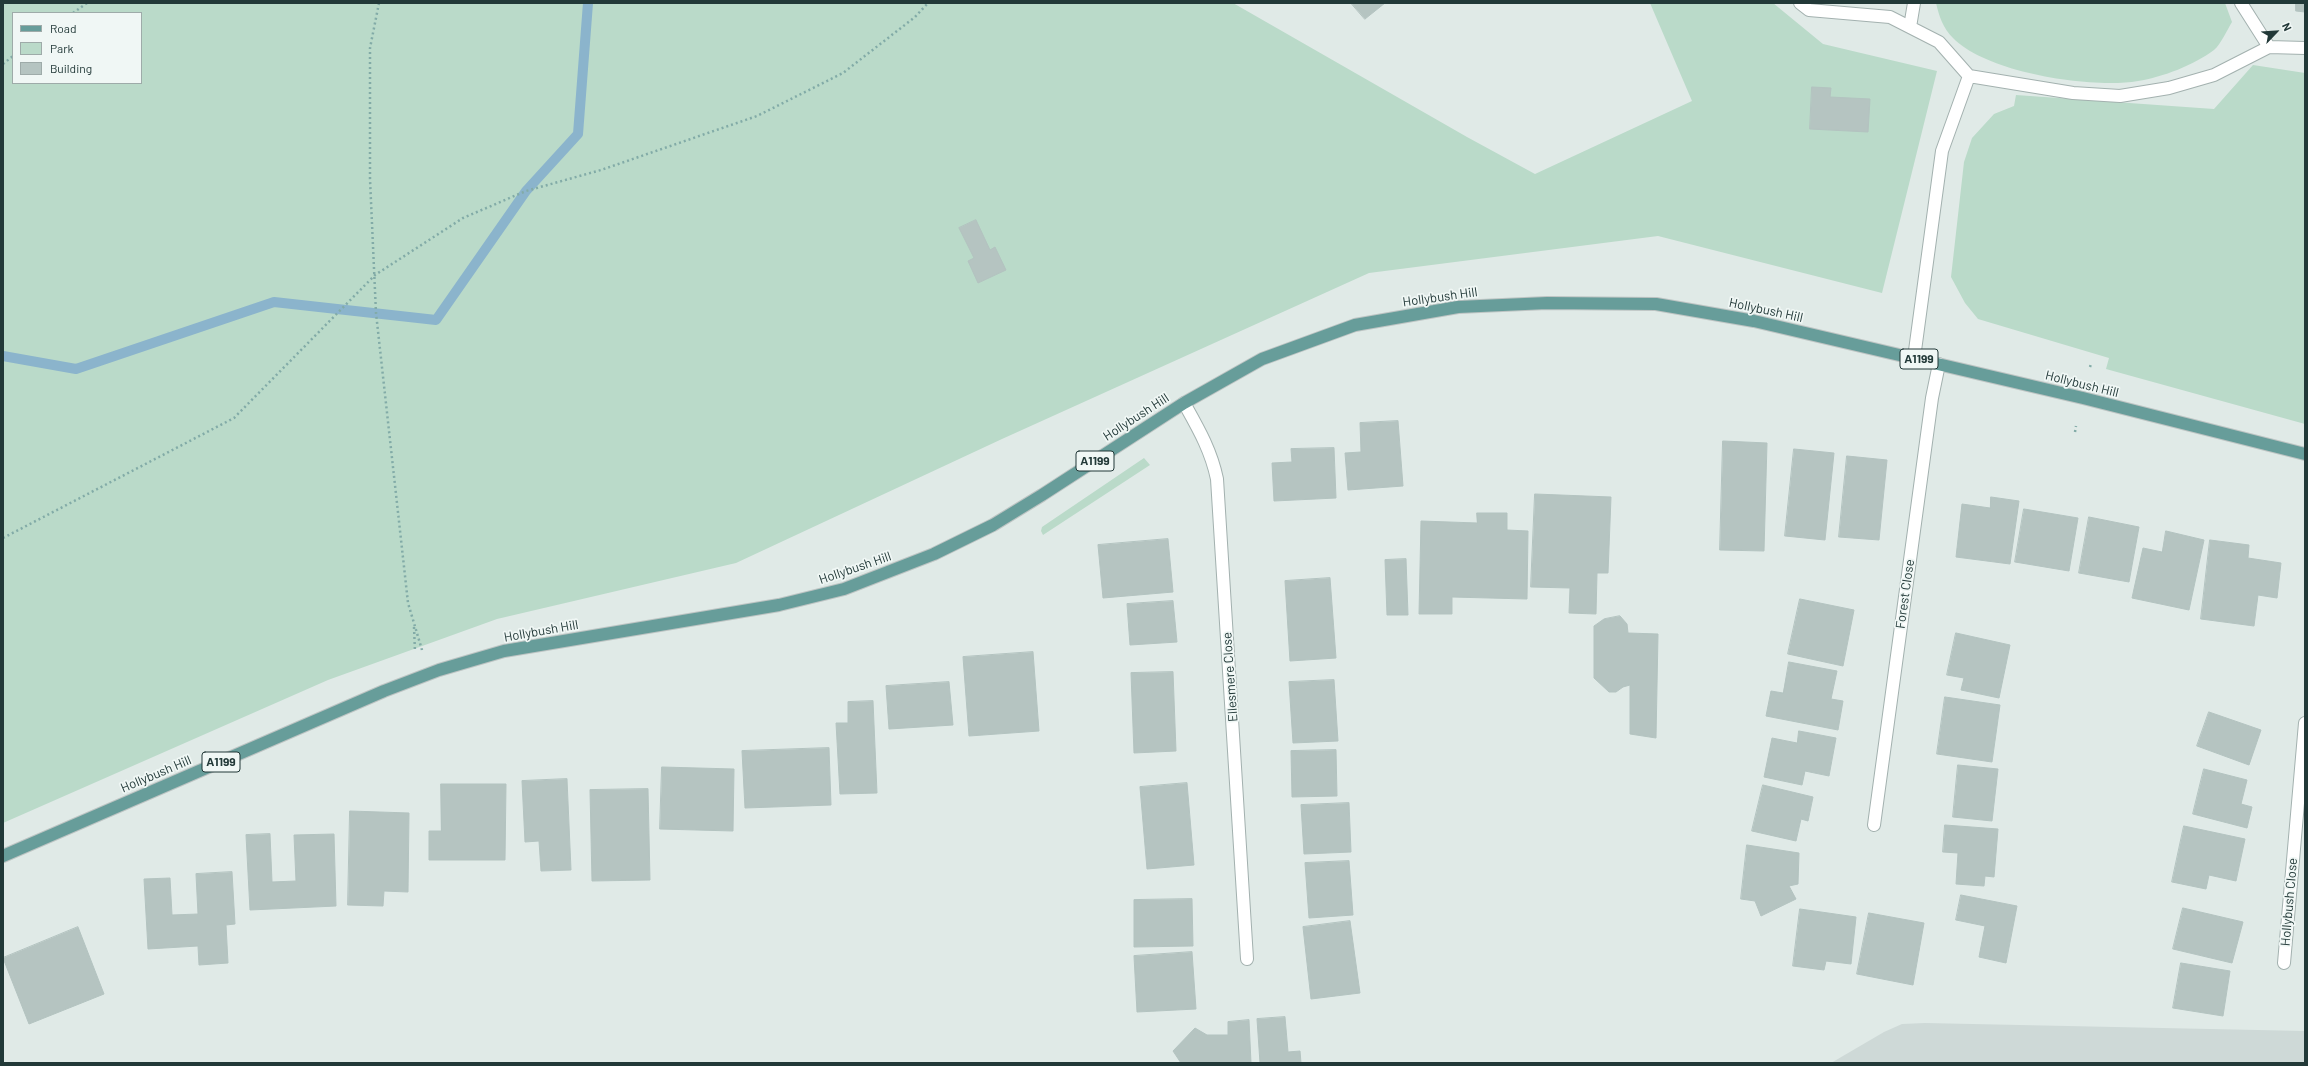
<!DOCTYPE html>
<html>
<head>
<meta charset="utf-8">
<style>
  body { margin:0 }
  #map { position:relative; width:2308px; height:1066px; overflow:hidden; background:#e0eae7; font-family:Barlow,sans-serif }
  canvas { display:block }
  .frame { position:absolute; inset:0; border:4px solid #223938; pointer-events:none }
  .legend { position:absolute; left:12px; top:12px; width:130px; height:72px; box-sizing:border-box; background:#f0f7f5; border:1px solid #9eaba9; margin:0; padding:5px 7px; list-style:none; font-size:12px; color:#223938 }
  .legend li { display:flex; align-items:center; gap:8px; height:20px }
  .legend b { width:20px; border:1px solid #9eaba9 }
  .north { position:absolute; left:2256px; top:12px; width:40px; height:40px; -webkit-text-stroke:3px #f0f7f5; paint-order:stroke; rotate:65deg; font-size:11px; font-weight:700; line-height:16px; text-align:center; color:#223938 }
  .north::after { content:''; display:block; margin:auto; width:14px; height:18px; background:#223938; clip-path:polygon(50% 0,100% 100%,50% 72%,0 100%) }
</style>
</head>
<body>
<div id="map">
<canvas width="2308" height="1066"></canvas>
<div class="frame"></div>
<ul class="legend">
<li><b style="height:5px;background:#679d9a"></b>Road</li>
<li><b style="height:11px;background:#badac9"></b>Park</li>
<li><b style="height:11px;background:#b5c4c1"></b>Building</li>
</ul>
<div class="north">N</div>
</div>
<script>
const ctx = document.querySelector('canvas').getContext('2d');
ctx.lineJoin = 'round';
function fillPath(path, color) { ctx.fillStyle = color; ctx.fill(path, 'evenodd'); }
function stroke(path, color, width, dash) { ctx.strokeStyle = color; ctx.lineWidth = width; ctx.lineCap = dash ? 'butt' : 'round'; ctx.setLineDash(dash || []); ctx.stroke(path); }
function drawText(font, color, halo, rows, align = 'center') {
  ctx.font = font + ' Barlow,sans-serif'; ctx.lineWidth = 3.5; ctx.setLineDash([]); ctx.textBaseline = 'middle'; ctx.strokeStyle = halo; ctx.fillStyle = color; for (const [text, x, y, turn = 0] of rows) {
    ctx.save(); ctx.translate(x, y); ctx.rotate((+turn || 0) * Math.PI / 180); ctx.textAlign = isNaN(turn) ? turn : align; if (halo) ctx.strokeText(text, 0, 0); ctx.fillText(text, 0, 0); ctx.restore();
  }
}
fillPath(new Path2D(`
  M1925,1023L2305,1031V1063H1831L1884,1032L1902,1024Z`), '#ced9d7');
fillPath(new Path2D(`
  M3,3H1233L1467,137L1535,174L1692,101L1650,3H1773L1823,44L1937,71L1882,293L1658,236L1369,273L1002,439L736,563L497,619L328,680L3,823ZM13,13H141V83H13Z
  M1936,3H2225L2232,22C2227,30 2221,44 2214,50C2194,65 2163,77 2138,81C2092,89 1987,73 1953,38C1943,28 1939,16 1936,3Z
  M2253,65L2305,73V424L2106,369L2109,358L1978,319L1965,303L1951,277L1964,162L1972,138L1994,114L2014,106L2016,95L2214,109Z
  M1144,458L1150,465L1043,535L1041,531L1042,527Z`), '#badac9');
stroke(new Path2D(`
  M3,356L76,369L274,302L436,320L526,191L578,134L588,3`), '#8bb4cc', 10);
const building = new Path2D(`
  M1351,3H1385L1365,19Z
  M2296,3H2305V12L2296,11Z
  M1812,87L1831,88L1830,97L1870,99L1868,132L1810,129Z
  M976,220L990,250L995,247L1006,270L978,283L968,261L974,258L959,228Z
  M1398,421L1403,486L1348,490L1345,453L1361,452L1360,423Z
  M1723,441L1767,443L1764,551L1720,550Z
  M1334,448L1336,498L1274,501L1272,463L1292,462L1291,449Z
  M1794,449L1834,453L1825,540L1785,536Z
  M1847,456L1887,460L1879,540L1839,537Z
  M1535,494L1611,497L1608,573H1597L1596,614L1569,613L1570,588L1531,587Z
  M1991,497L2019,501L2010,564L1956,557L1962,504L1990,508Z
  M2024,509L2078,518L2069,571L2015,562Z
  M1477,513H1507V530L1528,531L1527,599L1452,597V614H1419L1421,521L1477,523Z
  M2089,517L2139,527L2129,582L2079,573Z
  M2166,531L2204,540L2189,610L2132,598L2143,548L2162,552Z
  M1168,539L1173,592L1103,598L1098,545Z
  M2210,540L2249,545L2248,558L2281,563L2277,598L2258,595L2254,626L2201,619Z
  M1406,559L1408,615H1387L1385,560Z
  M1330,578L1336,658L1290,661L1285,581Z
  M1800,599L1854,610L1843,666L1788,654Z
  M1173,601L1177,642L1130,645L1127,604Z
  M1620,616L1627,624L1628,633L1658,634L1656,738L1630,734V685L1623,687L1616,692H1609L1594,678V626L1604,619Z
  M1956,633L2010,645L1999,698L1961,690L1964,678L1947,675Z
  M1033,652L1039,731L969,736L963,657Z
  M1789,662L1837,671L1831,699L1843,701L1838,730L1766,716L1771,691L1783,693Z
  M1173,672L1176,751L1134,753L1131,673Z
  M1334,680L1338,741L1293,743L1289,682Z
  M949,682L953,725L889,729L886,686Z
  M1945,697L2000,705L1992,762L1937,754Z
  M873,701L877,793L840,794L836,723H848V702Z
  M2209,712L2261,730L2249,765L2197,746Z
  M1799,731L1836,738L1829,776L1805,771L1802,785L1764,777L1772,738L1797,743Z
  M829,748L831,805L745,808L742,751Z
  M1336,750L1337,796L1292,797L1291,751Z
  M1958,765L1998,769L1992,821L1953,817Z
  M662,767L734,769L733,831L660,829Z
  M2204,769L2247,780L2241,804L2252,807L2247,828L2193,814Z
  M567,779L571,870L541,871L539,841L525,842L522,781Z
  M1187,783L1194,865L1147,869L1140,787Z
  M441,784H506L505,860H429V831H441Z
  M1763,785L1813,797L1808,821L1801,819L1796,841L1752,831Z
  M648,789L650,880L592,881L590,790Z
  M1349,803L1351,852L1304,854L1301,805Z
  M350,811L409,813L408,892L384,891L383,906L348,905Z
  M1945,825L1998,829L1994,877L1985,876L1984,886L1956,884L1958,853L1943,852Z
  M2184,826L2245,839L2236,881L2209,875L2206,889L2172,882Z
  M270,834L272,882L296,881L294,835L334,834L336,906L250,910L246,835Z
  M1747,845L1799,853L1798,884L1789,886L1796,899L1761,916L1755,901L1741,899Z
  M1349,861L1353,915L1309,918L1305,863Z
  M232,872L235,924L226,925L228,963L199,965L198,946L148,949L144,879L170,878L172,915L198,914L196,874Z
  M1961,895L2017,906L2006,963L1979,957L1985,926L1956,920Z
  M1192,899L1193,946L1134,947V900Z
  M2183,908L2243,922L2232,963L2173,949Z
  M1800,909L1856,917L1851,964L1826,961L1824,970L1793,966Z
  M1869,913L1924,923L1913,985L1857,974Z
  M1350,921L1360,993L1311,999L1303,927Z
  M78,927L104,994L29,1024L3,958Z
  M1192,952L1196,1009L1137,1012L1134,956Z
  M2181,963L2230,971L2223,1016L2173,1008Z
  M1285,1017L1288,1052L1300,1051L1301,1063H1260L1257,1019Z
  M1249,1020L1251,1063H1181L1173,1051L1195,1028L1207,1035H1228V1022Z`);
fillPath(building, '#b5c4c1');
stroke(building, '#b3c3c0', 1);
const lane = new Path2D(`
  M1800,3L1809,10L1890,17L1939,42L1969,76L2073,93L2120,96L2169,88L2214,75L2269,47L2305,48
  M2241,3L2269,47
  M1910,27L1914,3
  M1914,358L1942,151L1969,76`);
const street = new Path2D(`
  M1184,403C1198,428 1211,450 1217,479L1247,959
  M1874,825L1932,398L1939,364
  M2284,963L2305,723`);
const primary = new Path2D(`
  M3,856L384,691L439,670L504,651L779,605L844,589L934,554L993,525L1042,495L1184,403L1262,359L1355,325L1458,307L1547,303L1656,304L1754,321L2083,398L2305,454`);
stroke(lane, '#a3b1af', 14);
stroke(street, '#a3b1af', 14);
stroke(primary, '#bdc4c3', 14);
stroke(new Path2D(`
  M379,3L370,48V179L376,313L408,603L422,650
  M73,13L87,3
  M3,64L13,56
  M2090,367L2091,364
  M2075,432L2076,426
  M3,538L234,418L375,275L463,218L526,191L601,170L757,116L843,73L915,17L928,3
  M414,627L415,652`), '#82aba7', 2.5, [2, 3]);
stroke(lane, '#fff', 12);
stroke(street, '#fff', 12);
stroke(primary, '#679d9a', 12);
for (const [x, y, w] of [
  [1919,359,38],
  [1095,461,38],
  [221,762,38]
]) { const box = new Path2D(); box.roundRect(x - w / 2, y - 10, w, 20, 3); ctx.fillStyle = '#f0f7f5'; ctx.fill(box); stroke(box, '#223938', 1); }
drawText('bold 12px', '#223938', null, [
  ["A1199",1919,359],
  ["A1199",1095,461],
  ["A1199",221,762]
]);
drawText('13px', '#223938', '#f0f7f5', [
  ["Hollybush Hill",1440,297,-8],
  ["Hollybush Hill",1766,310,12],
  ["Hollybush Hill",2082,384,14],
  ["Hollybush Hill",1136,417,-33],
  ["Hollybush Hill",855,568,-19],
  ["Forest Close",1905,594,-82],
  ["Hollybush Hill",541,631,-10],
  ["Ellesmere Close",1230,677,-94],
  ["Hollybush Hill",156,774,-23],
  ["Hollybush Close",2289,902,-85]
]);
</script>
</body>
</html>
